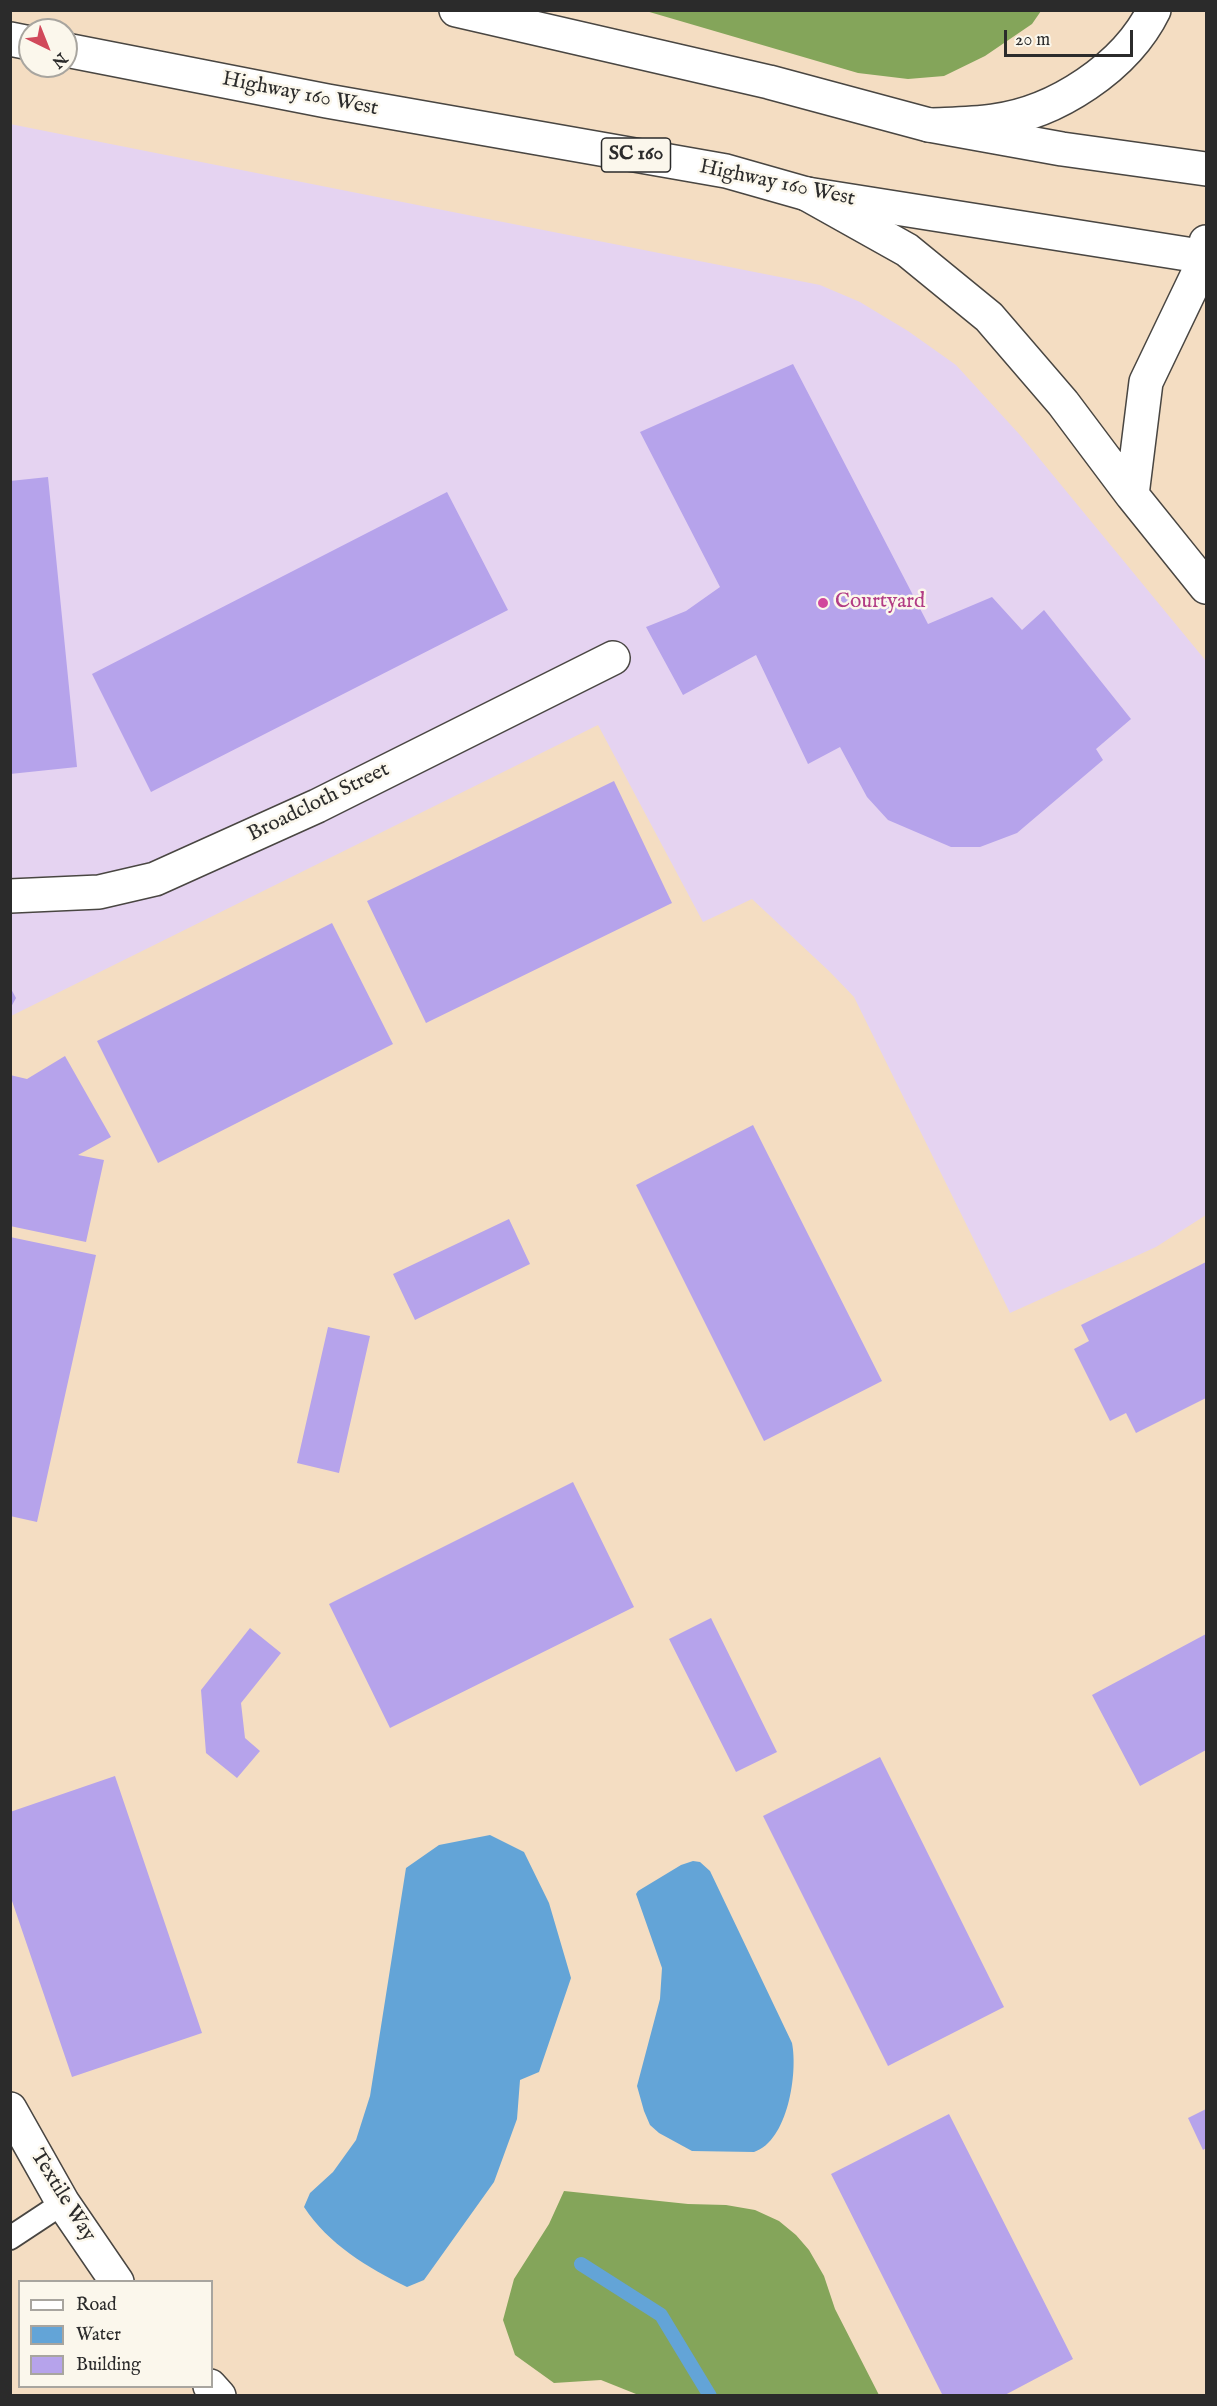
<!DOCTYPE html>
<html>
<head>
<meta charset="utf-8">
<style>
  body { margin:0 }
  #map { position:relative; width:1217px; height:2406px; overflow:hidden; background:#f4ddc2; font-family:"IM FELL English",serif }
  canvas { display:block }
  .frame { position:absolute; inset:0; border:12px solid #2b2b2b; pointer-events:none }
  .legend { position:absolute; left:18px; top:2280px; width:195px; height:108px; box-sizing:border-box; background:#fbf7ec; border:2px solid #a8a59f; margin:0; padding:8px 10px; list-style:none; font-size:18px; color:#2b2b2b }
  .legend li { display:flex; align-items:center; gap:12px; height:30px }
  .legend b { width:30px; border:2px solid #a8a59f }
  .north { position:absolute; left:18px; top:18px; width:60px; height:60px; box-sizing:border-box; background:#fbf7ec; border:2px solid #a8a59f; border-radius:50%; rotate:137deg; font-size:16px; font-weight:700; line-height:24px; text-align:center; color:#2b2b2b }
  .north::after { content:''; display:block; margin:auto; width:21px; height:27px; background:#d1495b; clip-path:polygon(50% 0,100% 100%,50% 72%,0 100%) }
  .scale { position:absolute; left:1004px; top:30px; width:129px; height:27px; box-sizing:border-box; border:3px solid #2b2b2b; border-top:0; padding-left:8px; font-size:18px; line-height:21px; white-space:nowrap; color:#2b2b2b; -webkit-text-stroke:4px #fbf7ec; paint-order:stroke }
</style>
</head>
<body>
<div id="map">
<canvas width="1217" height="2406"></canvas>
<div class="frame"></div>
<ul class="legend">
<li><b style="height:8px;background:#fff"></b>Road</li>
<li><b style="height:16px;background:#63a4d7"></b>Water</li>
<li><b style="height:16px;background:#b6a3eb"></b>Building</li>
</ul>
<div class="north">N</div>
<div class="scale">20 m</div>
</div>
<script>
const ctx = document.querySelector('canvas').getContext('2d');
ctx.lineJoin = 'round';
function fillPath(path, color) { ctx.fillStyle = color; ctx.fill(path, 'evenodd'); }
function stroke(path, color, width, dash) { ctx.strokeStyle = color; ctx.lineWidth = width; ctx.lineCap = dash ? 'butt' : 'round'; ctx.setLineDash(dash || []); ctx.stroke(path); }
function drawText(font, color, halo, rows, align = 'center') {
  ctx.font = font + ' "IM FELL English",serif'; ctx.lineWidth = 5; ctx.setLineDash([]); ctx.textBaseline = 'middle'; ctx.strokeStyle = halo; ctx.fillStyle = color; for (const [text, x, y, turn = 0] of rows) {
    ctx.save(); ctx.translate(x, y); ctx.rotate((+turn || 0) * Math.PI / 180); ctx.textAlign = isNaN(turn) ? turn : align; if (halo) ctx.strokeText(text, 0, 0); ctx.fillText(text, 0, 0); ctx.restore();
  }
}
fillPath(new Path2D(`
  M10,124L820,285L860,302L908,331L956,365L1020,435L1206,661V1215L1156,1247L1010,1313L854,997L830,972L752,899L703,922L598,725L11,1016Z`), '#e5d3f1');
fillPath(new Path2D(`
  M646,11H1041L1032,24L985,56L944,76L908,79L858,73Z
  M564,2191L688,2204L726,2205L755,2210L779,2221L796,2235L809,2250L824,2276L835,2309L879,2395L641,2396L601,2380L554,2383L515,2355L503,2320L514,2279L549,2224Z`), '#84a55a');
fillPath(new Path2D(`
  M490,1835L524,1852L549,1903L571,1978L539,2072L520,2080L517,2119L494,2182L424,2280L407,2287C367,2267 329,2245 304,2207L310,2193L333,2172L356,2140L370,2096L406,1868L439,1845Z
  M693,1861L700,1862L710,1871L792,2043C798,2073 788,2141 754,2152L692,2151L659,2133L650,2125L644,2111L637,2086L660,1999L662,1968L636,1894L638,1891L681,1865Z`), '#63a4d7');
stroke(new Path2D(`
  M581,2264L661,2315L710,2396`), '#63a4d7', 14);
fillPath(new Path2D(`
  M793,364L928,624L992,597L1022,630L1044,610L1131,719L1096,749L1103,760L1017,833L980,847H951L888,820L867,797L840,747L808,764L756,655L683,695L646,627L686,611L720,587L640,432Z
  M48,477L77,767L10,774V481Z
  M447,492L508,610L151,792L92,674Z
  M614,781L672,903L426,1023L367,901Z
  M332,923L393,1044L158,1163L97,1041Z
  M10,987L16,998L10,1009Z
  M65,1056L111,1137L78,1155L104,1160L86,1242L10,1226V1075L27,1079Z
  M753,1125L882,1381L764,1441L636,1185Z
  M509,1219L530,1264L415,1320L393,1274Z
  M10,1237L96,1255L37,1522L10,1516Z
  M1206,1262V1398L1136,1433L1126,1413L1110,1421L1074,1349L1089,1341L1081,1325Z
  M328,1327L370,1336L339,1473L297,1463Z
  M573,1482L634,1607L390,1728L329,1604Z
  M711,1618L777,1752L736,1772L669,1639Z
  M250,1628L281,1653L241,1703L245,1738L260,1751L237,1778L206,1753L201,1690Z
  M1206,1634V1750L1140,1786L1092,1695Z
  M880,1757L1004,2007L888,2066L763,1816Z
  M115,1776L202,2033L72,2077L10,1895V1812Z
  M1206,2109V2148L1203,2150L1188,2118Z
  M949,2114L1073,2359L1003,2396H943L831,2174Z`), '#b6a3eb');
const service = new Path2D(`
  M10,2238L63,2203`);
const minor = new Path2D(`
  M10,896L99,892L155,879L317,806L613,658
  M10,2109L63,2203L117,2282
  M210,2386L219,2396`);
const primary = new Path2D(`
  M456,10L769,82L929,125L1062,149L1206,169
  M10,39L30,43
  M66,50L327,101L726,171L807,194L1206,257`);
const motorway = new Path2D(`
  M929,125C950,124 972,124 993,121C1056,113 1126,67 1154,10
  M807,194L907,250L989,317L1063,403L1132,495
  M1206,242V257L1146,382L1132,495L1206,587`);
stroke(service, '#494642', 26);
stroke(minor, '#494642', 36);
stroke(primary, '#494642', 36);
stroke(motorway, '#494642', 36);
stroke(service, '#fff', 22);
stroke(minor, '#fff', 33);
stroke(primary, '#fff', 33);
stroke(motorway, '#fff', 33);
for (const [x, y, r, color] of [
  [823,603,6,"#d1479c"]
]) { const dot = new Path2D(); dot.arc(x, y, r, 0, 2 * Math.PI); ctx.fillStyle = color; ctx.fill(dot); stroke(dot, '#fbf7ec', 2); }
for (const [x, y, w] of [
  [636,155,69]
]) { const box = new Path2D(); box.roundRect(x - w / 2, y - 17, w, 34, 4.5); ctx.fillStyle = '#fbf7ec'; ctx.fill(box); stroke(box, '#2b2b2b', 1.5); }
drawText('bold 20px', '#2b2b2b', null, [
  ["SC 160",636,155]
]);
drawText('21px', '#2b2b2b', '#fbf7ec', [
  ["Highway 160 West",300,95,11],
  ["Highway 160 West",777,184,12],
  ["Broadcloth Street",319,803,-26],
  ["Textile Way",62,2196,58]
]);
drawText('21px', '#b23c85', '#fbf7ec', [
  ["Courtyard",835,603]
], 'left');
</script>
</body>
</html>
